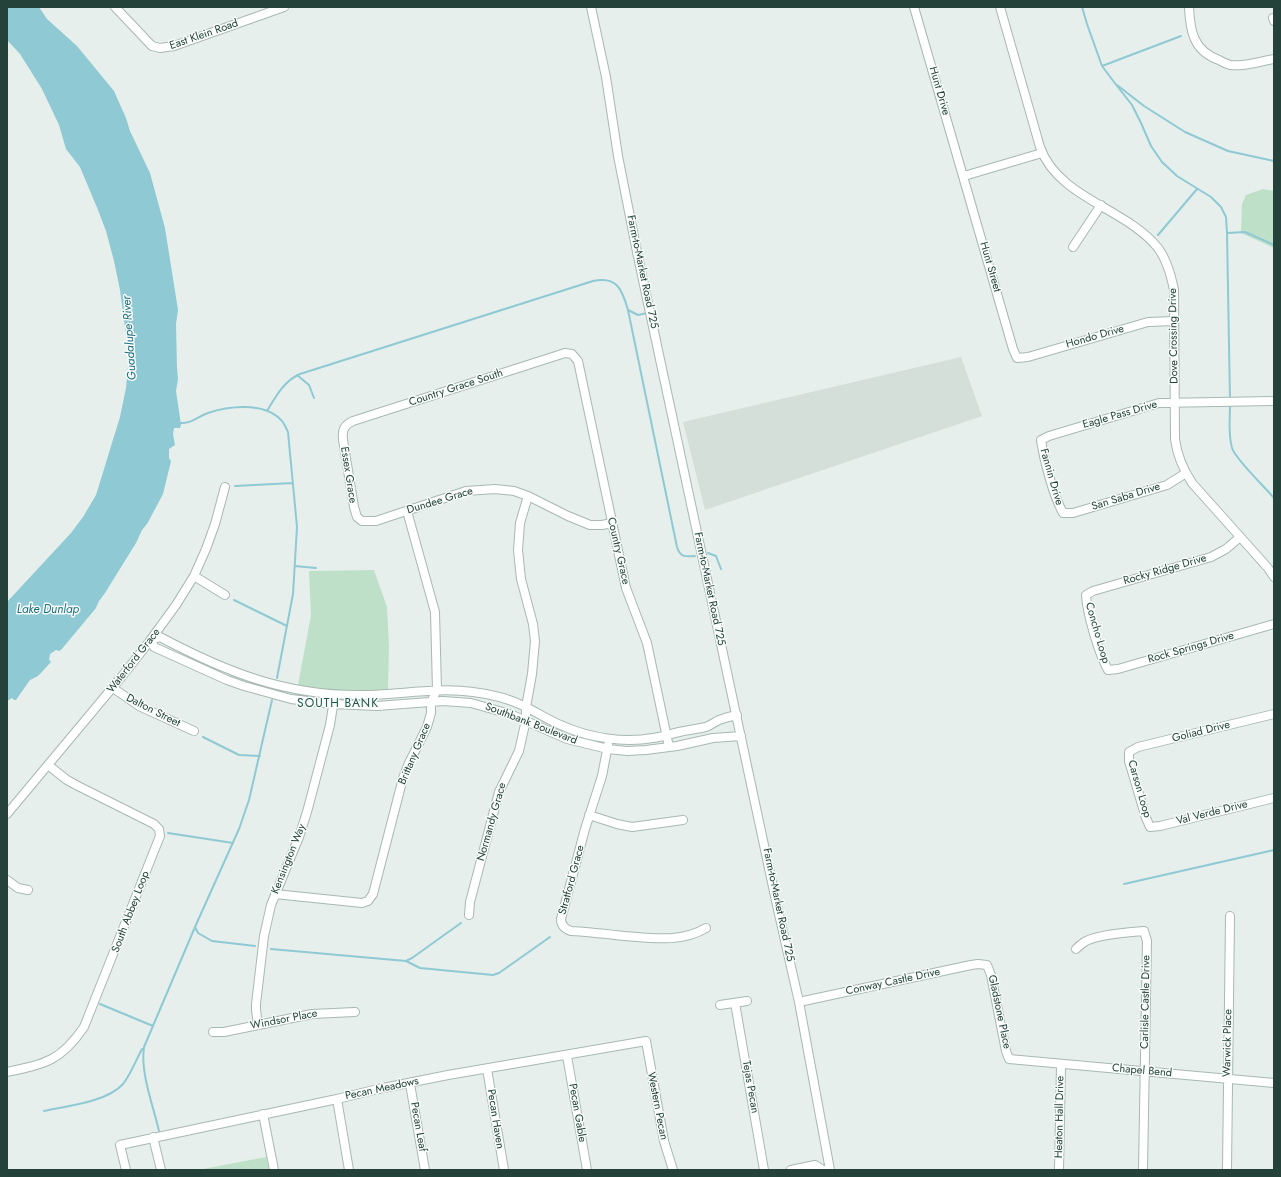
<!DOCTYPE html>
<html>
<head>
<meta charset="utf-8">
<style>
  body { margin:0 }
  #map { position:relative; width:1281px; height:1177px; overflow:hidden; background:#e6efeb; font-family:Jost,sans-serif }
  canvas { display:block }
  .frame { position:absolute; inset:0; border:8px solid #24423a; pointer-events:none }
</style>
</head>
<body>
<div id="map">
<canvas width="1281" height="1177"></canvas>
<div class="frame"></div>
</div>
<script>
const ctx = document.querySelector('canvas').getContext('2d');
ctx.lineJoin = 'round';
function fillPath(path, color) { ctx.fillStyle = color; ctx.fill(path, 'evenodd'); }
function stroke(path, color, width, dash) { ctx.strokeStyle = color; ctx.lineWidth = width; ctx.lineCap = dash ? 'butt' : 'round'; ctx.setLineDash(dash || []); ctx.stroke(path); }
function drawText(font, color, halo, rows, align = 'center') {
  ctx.font = font + ' Jost,sans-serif'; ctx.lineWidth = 3; ctx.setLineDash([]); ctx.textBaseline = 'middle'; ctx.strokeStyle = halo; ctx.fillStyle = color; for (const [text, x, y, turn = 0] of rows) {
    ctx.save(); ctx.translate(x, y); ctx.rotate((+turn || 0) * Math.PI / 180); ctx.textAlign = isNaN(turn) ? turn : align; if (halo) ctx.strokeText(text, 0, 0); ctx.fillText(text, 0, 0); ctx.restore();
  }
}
fillPath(new Path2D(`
  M961,357L982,416L705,510L683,422Z`), '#d4dfda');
fillPath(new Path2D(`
  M1263,189L1274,191V248L1241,233L1242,204L1246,195Z
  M374,570L387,607L389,646L388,689L385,690C356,691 326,692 298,685L311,615L309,571Z
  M266,1157L269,1170H198Z`), '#bfe0c8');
fillPath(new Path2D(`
  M7,7H39L47,19L77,46L114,91L126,118L130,131L150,173L165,228L178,310L176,324L177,368L178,379L176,391L181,425L180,428H174L173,434L175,445L169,449V458L171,461L163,494L147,524L142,530L136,543L105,593L99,601L96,608L61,650L59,651L56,650L50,654L49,660L51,662L38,676L30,680L16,700H14L12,698L7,701V602L71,533L83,517L96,495L120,417L126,388L129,357L120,290L114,261L106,231L98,210L80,167L66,149L59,125L42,89L20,54L7,40Z`), '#8ec9d4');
stroke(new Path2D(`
  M1082,7L1087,24L1102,66L1114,82
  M1102,66L1181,36
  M1114,82L1132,105L1141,123L1151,146L1162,162L1177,176L1211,197L1221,207L1226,217L1227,233L1230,400
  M1117,85L1144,106L1185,132L1228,151L1274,161
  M1227,233L1245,232L1274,245
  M1158,235L1197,189
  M628,310L638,315L647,313
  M297,375L309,385L314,398
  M1230,405C1230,418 1228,435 1232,448C1236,460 1265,487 1274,498
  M267,411C276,396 284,381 300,374L593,281C617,276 622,289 628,310L677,547C680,557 685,557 695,556
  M179,423C192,424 196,417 208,413C228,406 263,402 280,419C284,422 286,428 288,432L297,527L293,594L277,678
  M235,486L293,483
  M708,553L716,556L721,569
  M295,566L316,568
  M234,600L287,626
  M203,737L239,755L260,756
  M168,833L233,843
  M1124,884L1274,850
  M195,927L198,933L212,941L255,946
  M271,949L406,961L420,968L493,975L499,973L550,937
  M406,961L412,958L461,923
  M100,1004L153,1026
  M44,1111C67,1106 107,1102 123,1084C131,1074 136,1060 142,1049
  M159,1131C153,1105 140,1072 144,1047L195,927L239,829L249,800L272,700`), '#8ec9d4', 2);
const minor = new Path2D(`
  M115,7L152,46L160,48L174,46L284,7
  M591,7L606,77L618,156L637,252L776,901L799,1002L830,1170
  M914,7L1013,349L1017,358L1028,357L1148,322L1174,321
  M1000,7L1040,147C1058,198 1126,208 1158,248C1167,260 1171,275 1174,290L1175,439C1177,455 1183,469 1192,483L1268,568L1274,577
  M1189,7C1190,32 1194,51 1219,60C1222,62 1227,64 1230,65C1244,67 1261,61 1274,59
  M1273,18L1274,21
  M964,176L1042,153
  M1073,247L1101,205
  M1186,473L1167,485L1073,513H1063C1053,495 1044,460 1041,440L1049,436L1159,403L1274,401
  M612,523L602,525H590L568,516L528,496L514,491L495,489L466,491L376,521H362L357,517L354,507L343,440C342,430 344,425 353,421L565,353L572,354L578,361L626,588L647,643L669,747
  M1240,537L1226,549L1211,557L1093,591L1086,595C1087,614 1099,654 1108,670L1118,669L1274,624
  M194,576L225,595
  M113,688L139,706L194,731
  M1274,714L1138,747L1129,752V761L1146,818L1150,827L1160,826L1274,798
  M737,715C731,716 725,718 719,720C715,722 711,725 706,727C697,729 688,730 679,732C670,734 662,737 653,738C624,743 590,738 563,726C550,721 538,713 526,707C510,699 491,694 473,692C436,687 399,695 362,695C286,696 226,672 160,637L151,640L154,647L227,680L244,686L291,699L333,704L377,706L443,701L471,703L510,714L567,739L608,749L627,751L646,750L677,746L713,738L741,736
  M608,745L602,776L585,829L561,919C561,925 565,929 571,931C589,932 606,934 624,936C651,938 681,943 706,928
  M7,814L123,675L149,642L176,605L194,576L206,549L215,524L225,487
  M589,815L617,824L632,827L683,820
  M7,880L18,888L28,890
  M275,894L362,903L368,901L373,894L403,778L409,763L427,727L431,713V702L437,690L435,612L407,511
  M469,915L470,902L499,792L519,751L526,720V707L532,674L535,641L533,624L521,579L518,550L520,523L528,496
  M1076,949C1078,947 1080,945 1083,943C1093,935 1130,932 1144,931L1147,941L1143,1170
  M799,1002L971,965L978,964L987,965L991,975L1006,1051L1009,1059L1274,1083
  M735,1003L764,1170
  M720,1005L747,1001
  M258,1025L256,1010V1004L264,936L271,905L299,837L307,812L330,725L334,699
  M213,1032H224L312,1014L355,1012
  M567,1056L587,1170
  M487,1069L504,1170
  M7,1072C45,1064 61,1061 84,1027L160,836L159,829L154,824L78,786L67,780L48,765
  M410,1084L425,1170
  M337,1099L349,1170
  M263,1114L274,1170
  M153,1137L161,1170
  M126,1170L120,1145L337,1099L378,1089L448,1075L646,1041L664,1141L673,1170
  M791,1170L815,1165L823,1170
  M1059,1170L1061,1065
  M1227,1170L1230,916`);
stroke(minor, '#a8b8b2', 10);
stroke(minor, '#fff', 8);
drawText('11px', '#24423a', '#f7fbf9', [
  ["East Klein Road",204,35,-19],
  ["Hunt Drive",939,91,74],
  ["Hunt Street",990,267,74],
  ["Farm-to-Market Road 725",642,272,78],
  ["Dove Crossing Drive",1174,336,-91],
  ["Hondo Drive",1095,337,-16],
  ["Country Grace South",456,388,-18],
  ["Eagle Pass Drive",1120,415,-16],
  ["Essex Grace",348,475,81],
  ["Fannin Drive",1051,477,74],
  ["San Saba Drive",1126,497,-17],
  ["Dundee Grace",440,501,-17],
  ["Country Grace",618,551,77],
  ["Rocky Ridge Drive",1165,570,-16],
  ["Farm-to-Market Road 725",709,589,78],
  ["Concho Loop",1097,633,74],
  ["Rock Springs Drive",1191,648,-16],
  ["Waterford Grace",134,661,-52],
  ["Dalton Street",153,711,27],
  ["Southbank Boulevard",531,724,21],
  ["Goliad Drive",1201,732,-14],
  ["Brittany Grace",415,754,-67],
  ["Carson Loop",1139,789,74],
  ["Val Verde Drive",1212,813,-14],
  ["Normandy Grace",492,822,-74],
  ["Kensington Way",289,859,-68],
  ["Stratford Grace",572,880,-75],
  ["Farm-to-Market Road 725",778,905,78],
  ["South Abbey Loop",131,912,-69],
  ["Conway Castle Drive",893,982,-12],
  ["Carlisle Castle Drive",1146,1002,-89],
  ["Gladstone Place",999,1012,78],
  ["Windsor Place",284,1020,-11],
  ["Warwick Place",1228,1043,-89],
  ["Chapel Bend",1142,1071,5],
  ["Tejas Pecan",750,1087,80],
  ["Pecan Meadows",382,1089,-12],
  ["Western Pecan",657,1106,79],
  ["Pecan Gable",577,1113,80],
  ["Heaton Hall Drive",1060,1117,-89],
  ["Pecan Haven",495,1119,81],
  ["Pecan Leaf",418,1127,80]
]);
drawText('italic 12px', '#1c6f80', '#f7fbf9', [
  ["Guadalupe River",130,338,-94],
  ["Lake Dunlap",48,610]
]);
ctx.letterSpacing = '1px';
drawText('12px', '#1f5548', '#f7fbf9', [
  ["SOUTH BANK",338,704]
]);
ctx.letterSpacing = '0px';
</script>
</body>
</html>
